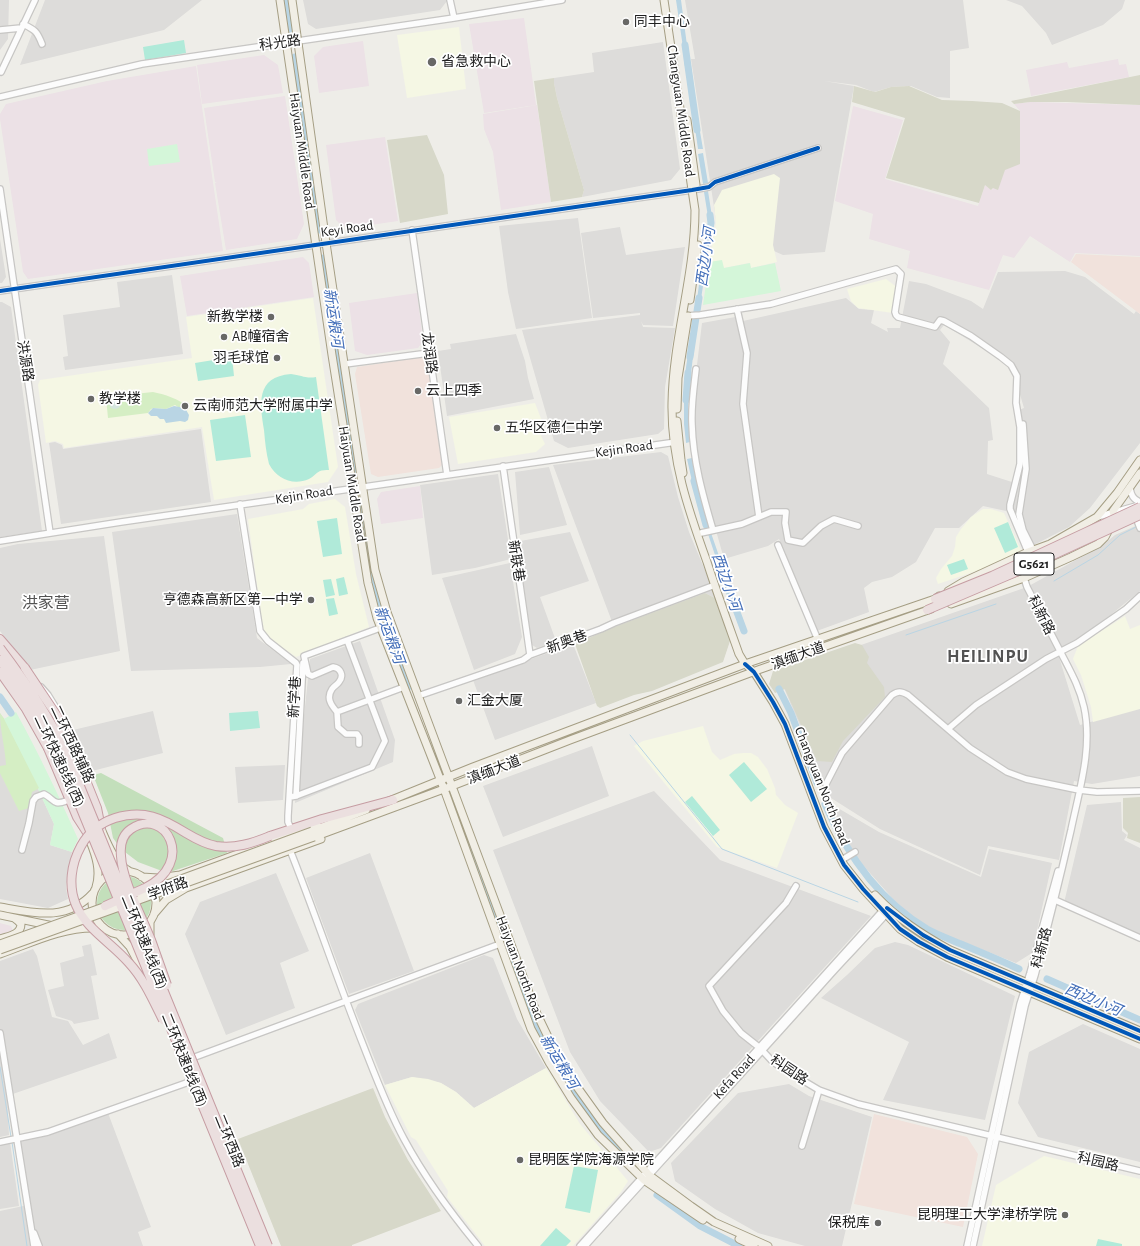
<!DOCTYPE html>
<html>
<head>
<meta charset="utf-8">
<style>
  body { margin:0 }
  canvas { display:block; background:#eeede8 }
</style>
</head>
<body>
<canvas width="1140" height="1246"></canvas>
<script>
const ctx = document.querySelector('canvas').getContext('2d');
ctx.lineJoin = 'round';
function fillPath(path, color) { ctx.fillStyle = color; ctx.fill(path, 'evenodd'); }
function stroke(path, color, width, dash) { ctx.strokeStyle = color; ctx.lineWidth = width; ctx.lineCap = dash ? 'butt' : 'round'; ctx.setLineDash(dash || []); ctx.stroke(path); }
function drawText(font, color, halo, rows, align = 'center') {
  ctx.font = font + ' "Alegreya Sans","Noto Sans SC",sans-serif'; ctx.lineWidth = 3.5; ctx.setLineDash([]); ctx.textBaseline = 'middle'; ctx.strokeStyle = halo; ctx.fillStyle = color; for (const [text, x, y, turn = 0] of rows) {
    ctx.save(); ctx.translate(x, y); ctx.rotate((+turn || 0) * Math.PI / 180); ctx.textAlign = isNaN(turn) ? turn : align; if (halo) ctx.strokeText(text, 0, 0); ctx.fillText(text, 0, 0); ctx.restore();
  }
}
fillPath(new Path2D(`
  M0,0H9L8,39L0,50Z
  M45,0H202L164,30L20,65Z
  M303,0H447V1L440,10L316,29L308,24Z
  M685,0H963L969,48L950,51V98L937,97L911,86L891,87L874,92L856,85L824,81L854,86L825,252L783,255L717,226L691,59H695Z
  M1006,0H1125L1122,9L1103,25L1052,45L1046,33L1022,6Z
  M663,42L680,169L671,180L582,197L584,190L557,98L554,83V78L594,72L592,53Z
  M578,218L592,318L516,329L508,292L499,226Z
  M620,227L626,255L685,247L673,326L643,325L641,321L643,327L675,328L665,387L664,429L658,434L568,448L554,441L522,330L640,315V313L593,318L581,233Z
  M0,239L6,277L2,283H0Z
  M1065,271L1085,277L1134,314L1136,311L1140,314V443L1090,508L1069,527L1030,547L1016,520L1012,506L1019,485L1024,462L1019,410L1024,408L1019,391L1021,376L1020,374L1008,364L944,325L940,330L950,342L943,364L989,408L993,440L988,441L987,474L1015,483L1006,511L983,506L959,528H935L916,562L892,577L872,582L864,588L869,612L814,632L783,556L786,554L779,539L768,546L724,559L704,488L695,439L694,390L702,323L741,316L743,321L846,298L859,309L874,310L871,323L888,332L887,328H900L909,281L926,284L971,301L983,309L998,272Z
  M172,275L183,354L65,370L63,357L68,356L63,315L120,307L117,282Z
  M0,302H2L11,307L42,531L0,537Z
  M516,334L525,361L528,378L534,399L447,416L438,351L451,349L450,344Z
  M201,429L211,502L61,524L49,443L55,442L62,445L63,449Z
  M661,452L668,456L678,497L689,532L717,599L705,593L614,627L553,465Z
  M549,467L567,525L520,535L515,472Z
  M498,474L511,559L475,568L432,575L420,485Z
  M237,514L257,638L291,664L260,667L131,671L112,532Z
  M1140,524V591L1059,657L1080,725L1140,708V776L1092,784L1074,781L1059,860L988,846L980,875L880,829L831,798L778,674L1027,587L1103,545L1115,535Z
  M570,532L589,581L540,597L556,641L537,648L527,642L515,542Z
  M104,536L120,651L30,670L0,631V548L18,544Z
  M510,563L522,637L515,654L474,670L442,578Z
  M360,641L395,740L393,762L295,803L310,659Z
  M573,644L596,703L495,740L473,680Z
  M153,711L163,753L92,771L73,730Z
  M0,713L24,758L54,824L50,845L72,852L67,875L66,888L68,899L48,908L0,899Z
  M592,746L609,796L503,837L483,786Z
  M285,765L283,800L238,803L235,767Z
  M654,791L720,860L871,916L661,1148L649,1152L600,1101L570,1052L493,850Z
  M1121,802L1122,831L1127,835L1124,840L1140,848V935L1064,903L1087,805Z
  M831,804L879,832L981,877L989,849L1052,863L1032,953L1016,963L926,927L902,909L853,854Z
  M370,853L414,971L349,994L306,878Z
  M276,873L309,951L280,963L295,1008L226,1035L185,934L200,902Z
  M895,942L908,945L1015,996L985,1120L883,1100L909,1042L821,998L847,975L875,948Z
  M91,944L97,975L91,976L99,1019L74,1024L72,1021L56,1016L48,990L64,986L60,963L84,956L82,946Z
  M33,949L37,956L52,1017L68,1021L83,1045L109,1033L117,1058L7,1096L9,1135L0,1137V961Z
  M484,955L493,958L517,1019L546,1068L474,1108L456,1092L441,1083L412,1077L385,1085L355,1010L358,1004Z
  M1083,1024L1140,1049V1162L1038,1137L1018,1103L1029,1052Z
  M789,1084L809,1096L872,1117L842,1246H805L758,1233L715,1209L675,1181L671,1163L738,1093Z
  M108,1113L151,1227L138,1232L143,1246H0V1211L28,1205L18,1142L45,1136Z
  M10,1142L19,1206L0,1209V1144Z`), '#dddcda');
fillPath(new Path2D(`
  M1076,254L1140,257V314L1071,262Z
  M423,357L432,364L445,462L439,468L378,477L371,474L355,374L357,367Z
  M874,1114L967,1137L978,1154L963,1227L854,1204Z`), '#f1e2dc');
fillPath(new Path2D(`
  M524,18L536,105L484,113L469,24Z
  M363,41L369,86L319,93L314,56L323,47Z
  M264,55L278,65L283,93L202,104L197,65Z
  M1118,59L1119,65L1126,64L1129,77L1031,96L1026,70L1067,62L1069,68Z
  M196,66L223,251L28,279L23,272L0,119V114L6,104L107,81Z
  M285,96L304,224L297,239L226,250L215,183L217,182H215L204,108Z
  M1030,102L1140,105V256L1075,253L1070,262L1030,236L1014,258L1003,255L989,290L907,268L910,251L869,239L873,214L835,201L853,106L903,120L885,179L978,206L985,185L992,190L993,188L1020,111L1014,104Z
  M537,105L551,202L501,210L493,152L484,129L483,114Z
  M385,137L398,221L350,228L341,225L336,220L326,145Z
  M303,257L309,263L314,297L187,316L180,276Z
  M417,293L423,341L418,348L367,355L355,351L349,303Z
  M420,486L423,518L381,524L377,499L381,492Z
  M0,923L11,926L13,931L0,936Z`), '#ece1e6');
fillPath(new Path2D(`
  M459,27L466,89L407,98L397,35Z
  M774,174L780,178L773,245L777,262L751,268L749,263L724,268L709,262L716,223L714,205L722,190Z
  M886,279L898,288L893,313L858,308L851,301L847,289Z
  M313,298L338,467L328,482L214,500L202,427L64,448L63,444L55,441L46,443L38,385L40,380L192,358L186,317Z
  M535,403L542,421L541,436L545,444L536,452L458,464L449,417Z
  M335,499L345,507L356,574L369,627L296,657L272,640L263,629L248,519L303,509L309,504Z
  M983,509H991L1004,513L1021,550L988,567L938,584L936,578L941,569L952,556L955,547L956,537L961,529L971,517Z
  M1125,616L1130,629L1140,625V709L1093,722L1091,707L1087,694L1081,675L1073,659L1078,646Z
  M703,726L712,752L720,760L734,754L743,753H751L758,757L767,769L775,788L776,795L785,805L798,813L777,868L717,847L634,746L643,741Z
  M546,1068L580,1124L628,1181L621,1192L573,1246H485L447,1197L448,1191L416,1140L411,1137L385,1085L412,1077L428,1079L441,1083L456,1092L474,1108Z
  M1044,1156L1140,1179V1246H982L996,1185Z`), '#f5f7e4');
fillPath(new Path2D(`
  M1140,75V105L1067,102H1030L1014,104L1011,101Z
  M554,78V83L557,98L584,190L582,197L551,202L534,81Z
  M854,86L875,92L891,87L909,86L942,100L972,101L1002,103L1020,111V164L1005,170L998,190L993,188L991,190L985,185L979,203L886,178L905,118L852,102Z
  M427,135L444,175L448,214L400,223L387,140Z
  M705,593L717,599L730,641L723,662L652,691L634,695L600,708L597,706L575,644L614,627Z
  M855,643L862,645L869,657L867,663L884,687L885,697L843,741L832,762L817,761L785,689L775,693L769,684L773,671Z
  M1140,797V843L1127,838L1128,833L1123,828V798Z
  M373,1088L385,1117L408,1160L441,1211L352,1245V1246H281L238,1139Z`), '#d7d8c9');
fillPath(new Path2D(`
  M153,392C163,394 181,399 188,408L187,410L184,407H178L175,405L166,409L154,408L151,409L148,413L108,418L106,397Z
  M0,713L6,721L40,788L32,792L29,808L19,811L0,773V766L6,765C5,747 0,730 0,713Z`), '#d5eec4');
fillPath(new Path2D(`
  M101,773L223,838L227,853L173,871H162L138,862L121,849L113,838L108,813L93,775Z
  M97 903a27 27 0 1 1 54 0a27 27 0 1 1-54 0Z`), '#c3dfbb');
fillPath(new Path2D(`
  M109 403a6 6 0 1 1 12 0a6 6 0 1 1-12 0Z`), '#d5e6de');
fillPath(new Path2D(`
  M177,144L180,162L149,166L147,149Z
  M722,260L724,268L750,263L751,268L775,263L781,291L703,305L709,262Z
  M16,712C39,754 59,796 78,839L72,852L50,845L54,824L38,789L39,788L4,719Z`), '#d4f6d9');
fillPath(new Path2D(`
  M184,40L186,53L145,60L143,47Z
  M232,357L234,376L198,381L195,363Z
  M291,374C301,375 306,379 316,377L329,470C326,470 322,470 320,471C316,473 313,477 309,479C293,486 277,479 269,464C266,453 265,441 264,430C260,404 255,377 291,374Z
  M245,415L251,457L216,461L210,420Z
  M337,518L342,554L323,557L317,521Z
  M1008,522L1018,547L1005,553L994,528Z
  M964,559L968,569L951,575L947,565Z
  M344,577L348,594L339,596L336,579Z
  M331,579L335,595L326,597L323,580Z
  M334,598L338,614L329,616L326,599Z
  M258,711L260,728L230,731L229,713Z
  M744,762L767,789L751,802L729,775Z
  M692,796L720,830L713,836L685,802Z
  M574,1166L598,1170L590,1213L565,1208Z
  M556,1228L571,1241L566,1246H540Z
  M1098,1239L1122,1244V1246H1096Z`), '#b0ead9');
fillPath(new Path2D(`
  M676,0H681L688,53L684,54Z
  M684,61H688L693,87H689Z
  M689,92H694L697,116H693Z
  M698,120L703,149H698L694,121Z
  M703,153L708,183L703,184L698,154Z
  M708,191L713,223H709L704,192Z
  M706,232H711L700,306L696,307Z
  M689,347L694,348L690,382L684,381Z
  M684,391H689L688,409L690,442L686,443L684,424Z
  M174,406L185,408L189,415L188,420L185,422L180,421L166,423L164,419H160L157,416H151L148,413L153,408L166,409Z
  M692,458L698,489L694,490L687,459Z
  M700,498L708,524L705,526L697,499Z
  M711,533L733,596L729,597L708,534Z`), '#b9d5e4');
stroke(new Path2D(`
  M1054,581L1098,555L1120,535L1138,526
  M906,635L996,604
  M630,735L722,849L858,902
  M0,1067L11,1137
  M12,1142L27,1246`), '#b9d5e4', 1);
stroke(new Path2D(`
  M286,0L290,29
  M685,45L697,130
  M295,57L320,230
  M708,240L711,223L710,215
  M324,258L355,473
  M690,357L699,298
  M686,400L688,373
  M694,481L706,525
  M359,501L366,550
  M368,562L376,599L408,687
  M728,588L744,631
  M779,689L791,713L817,783
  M0,697L11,713
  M454,804L502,934
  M825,804C847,855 878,900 927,929C938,935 949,939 961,944C980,952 1000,960 1019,969
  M508,950L532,1016L545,1044L570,1086L603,1131L632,1162
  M1047,979L1140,1020
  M657,1195L700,1226L739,1246`), '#b9d5e4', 7);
const minor = new Path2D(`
  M450,0L454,18
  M23,24C35,30 37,31 42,44
  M0,30L21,28
  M1,72L35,0
  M0,97L142,64L454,18L562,0
  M0,189L50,533
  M412,230L447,475
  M0,291L692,190L709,187L715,182L818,148
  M737,309L747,353L743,404L759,517
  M685,316L700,315L771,304L896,269L901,274L895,312L896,315L898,317L935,327L940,320L944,321L971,336L1001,357L1011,365L1017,376L1016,403L1020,427V464L1010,505V509L1028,552
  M345,364L429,353
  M696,369C694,387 691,406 692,424C693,461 703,496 713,530
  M1023,424L1026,469L1019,514L1023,530L1033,550
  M503,466L530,655
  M1130,488C1131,495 1133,499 1140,502
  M240,504L260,631L268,641L296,663L297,665L288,816V822L292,831
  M1135,515L1140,528
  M1097,517L1136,506
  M701,533L742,524L771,512H786L785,523L788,540L803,543L821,526L834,519L858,526
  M0,541L121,522L676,442
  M778,545L818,640
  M41,687L48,695L56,708
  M418,696L523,660L530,655L601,629L614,623L715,585
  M337,712L404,687
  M65,724L80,758
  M948,729L976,705L1046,659L1077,643L1126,609L1140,596
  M359,744V737L357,734H346L338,727L337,712C331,705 326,698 332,689C334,686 337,685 339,682C344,676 341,668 333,667L312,676L308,674L304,656L380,628
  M826,784L842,753L892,695C898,691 901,691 908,695L970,748L1007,772L1026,779L1079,790L1097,792L1140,791
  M296,796L303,663
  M290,797L296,796L372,767L385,741L347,640
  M22,850L29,823L33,801L36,797L44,794C54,799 53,806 66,801
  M290,850C315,913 337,979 362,1042C375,1075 387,1108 404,1139C425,1178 450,1212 478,1246
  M845,858L855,852
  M796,886L786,903L709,986L723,1011L741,1033L760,1048L773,1062L782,1068L819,1090L858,1104L1140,1171
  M1055,900L1140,938
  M0,1033L34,1246
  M195,1057L500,944
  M0,1142L48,1132L189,1082
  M802,1146L819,1090
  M34,1233L39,1246
  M580,1246L885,908
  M585,1246C667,1155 750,1065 831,974C850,953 870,933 889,911
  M967,1246L1020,1004L1030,973L1058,871
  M973,1246L1025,1006C1028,996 1032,985 1035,975C1048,927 1060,878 1071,830C1079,791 1093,748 1084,707C1079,685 1069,669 1059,649C1048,628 1038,608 1027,587L1024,578`);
const major = new Path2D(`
  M280,0L332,355L368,583L377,618L444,789L531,1029L550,1064L571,1098L598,1135L644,1180L703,1220
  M292,0L326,243L375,570L387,612L537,1014L562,1066L603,1123L649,1175L691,1206L714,1222L768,1246
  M664,0L695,210C695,275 673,338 672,403C671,460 688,509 707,562C717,593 728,623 739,654L745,664L754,672L773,702L785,724L824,827L844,865L863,889L900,929L919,942L947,957L1140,1039
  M687,120L696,185
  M690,300L698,245
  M677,409L678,378L688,316
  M677,421L681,460L683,473
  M948,591L963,582L1028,552L1050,544L1097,517L1117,493L1140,460
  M951,604L1024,578L1071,557L1098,544L1105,537L1115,518L1113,511L1140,473
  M48,708L59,729
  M389,801L473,767L745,664L935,599L939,596
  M102,831C108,845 115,863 129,871
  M312,831L366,810
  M314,837L452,786L570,740L758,670L931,609
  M90,841C96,856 101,871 96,887
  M92 903a32 32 0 1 1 64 0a32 32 0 1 1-64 0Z
  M142,877L158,878L180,875L317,825
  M875,895C898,919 921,934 950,950L1140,1031
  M0,907C34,913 67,922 93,893
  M154,914L166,900L186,888L321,839
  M0,915L53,926
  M150,922V935
  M118,934L130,947L144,973
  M0,939C8,936 21,935 21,924L18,921L14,918
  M0,954C31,943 62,927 96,928
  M739,1239L754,1246`);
const highway = new Path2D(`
  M0,639L25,668
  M48,748L77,817L88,834
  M83,773L97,808L101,828
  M270,836L322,819L393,800`);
stroke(minor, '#c7c6c4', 8);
stroke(major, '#a59e84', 9);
stroke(highway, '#c69da3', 10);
stroke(minor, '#fcfcfc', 5.5);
stroke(major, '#f1eee5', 7);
stroke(highway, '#ebdfdf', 8);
const majorBridge = new Path2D(`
  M140,894L312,831
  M0,944L109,905
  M0,950L314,837`);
const highwayBridge = new Path2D(`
  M935,599L992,576L1140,507
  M927,610L1016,572L1140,515
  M0,648C25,681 48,714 66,752L268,1246
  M0,660L36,711L59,755L260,1246
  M25,668L57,716L83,773
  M0,672L26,709L48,748
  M105,906L145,888C197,862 165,806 131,829C122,835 120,846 121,856C122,880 142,917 151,940L167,985
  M163,1020C153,1000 144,979 129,963C112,943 86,929 76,905C68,886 71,864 81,846C88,833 100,823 115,818C144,809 162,818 186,833C196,839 205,844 216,846C235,849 253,843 270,836`);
stroke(majorBridge, '#a59e84', 9, []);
stroke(highwayBridge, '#c69da3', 10, []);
stroke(majorBridge, '#f1eee5', 7);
stroke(highwayBridge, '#ebdfdf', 8);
stroke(new Path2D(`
  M0,291L692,190L709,187L715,182L818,148
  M745,664L754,672L773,702L785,724L824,827L844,865L863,889L900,929L919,942L947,957L1140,1039
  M887,908L923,935L950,950L1140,1031`), '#0057b8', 4);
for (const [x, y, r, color] of [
  [626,22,4,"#686866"],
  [432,62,5,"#686866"],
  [271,317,4,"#686866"],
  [224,337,4,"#686866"],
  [277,358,4,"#686866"],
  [418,391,4,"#686866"],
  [91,399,4,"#686866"],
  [185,406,4,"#686866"],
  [497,428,4,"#686866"],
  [311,600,4,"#686866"],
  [459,701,4,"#686866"],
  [520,1160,4,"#686866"],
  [1065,1215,4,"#686866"],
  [878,1223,4,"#686866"]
]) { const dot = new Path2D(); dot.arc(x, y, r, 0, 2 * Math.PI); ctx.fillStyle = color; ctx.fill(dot); stroke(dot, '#fff', 1.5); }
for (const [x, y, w] of [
  [1034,564,40]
]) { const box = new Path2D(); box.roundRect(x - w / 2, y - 11, w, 22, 3); ctx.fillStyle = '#fff'; ctx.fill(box); stroke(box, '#202020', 1); }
drawText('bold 13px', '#202020', null, [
  ["G5621",1034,564]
]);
drawText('14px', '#202020', '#fff', [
  ["同丰中心",634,22],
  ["省急救中心",441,62],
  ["新教学楼",263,317,"right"],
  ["AB幢宿舍",232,337],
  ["羽毛球馆",269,358,"right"],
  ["云上四季",426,391],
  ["教学楼",99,399],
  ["云南师范大学附属中学",193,406],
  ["五华区德仁中学",505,428],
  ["亨德森高新区第一中学",303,600,"right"],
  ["汇金大厦",467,701],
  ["昆明医学院海源学院",528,1160],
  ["昆明理工大学津桥学院",1057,1215,"right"],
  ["保税库",870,1223,"right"]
], 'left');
drawText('14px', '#202020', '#fff', [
  ["科光路",280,43,-8],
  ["Changyuan Middle Road",681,111,82],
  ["Haiyuan Middle Road",302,151,82],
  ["Keyi Road",347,229,-8],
  ["龙润路",429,353,82],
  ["洪源路",25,361,81],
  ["Kejin Road",624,449,-8],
  ["Haiyuan Middle Road",352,484,81],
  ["Kejin Road",304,495,-9],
  ["新联巷",516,561,81],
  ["科新路",1041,615,63],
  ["新奥巷",567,642,-20],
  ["滇缅大道",798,656,-20],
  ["新学巷",295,697,-87],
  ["二环西路辅路",72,744,65],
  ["二环快速B线(西)",59,761,65],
  ["滇缅大道",494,770,-21],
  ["Changyuan North Road",822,786,68],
  ["学府路",168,889,-20],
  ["二环快速A线(西)",144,942,68],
  ["科新路",1042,948,-75],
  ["Haiyuan North Road",520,968,69],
  ["二环快速B线(西)",184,1060,68],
  ["科园路",789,1070,34],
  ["Kefa Road",734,1077,-48],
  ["二环西路",229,1141,68],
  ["科园路",1098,1162,13]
]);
drawText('italic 15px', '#436eb9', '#fff', [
  ["西边小河",706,257,-82],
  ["新运粮河",333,318,82],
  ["西边小河",726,582,71],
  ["新运粮河",389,635,70],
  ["西边小河",1093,1000,23],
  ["新运粮河",559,1062,59]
]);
drawText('16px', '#535353', '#fff', [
  ["洪家营",46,603]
]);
ctx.letterSpacing = '1px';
drawText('bold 18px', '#535353', '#fff', [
  ["HEILINPU",988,657]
]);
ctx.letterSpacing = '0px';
</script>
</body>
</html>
